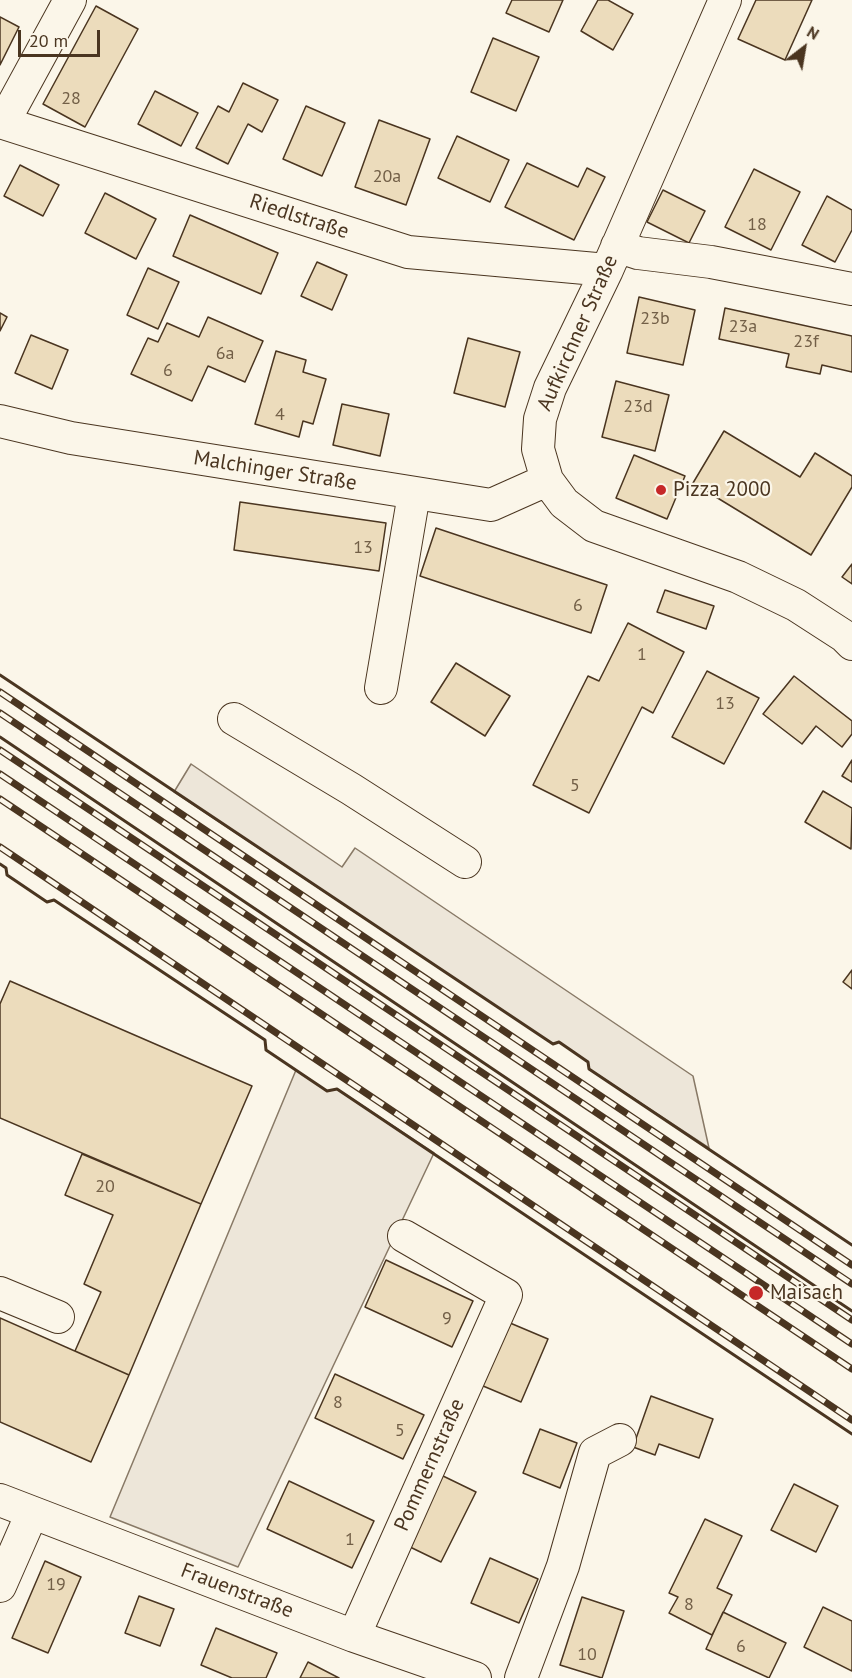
<!DOCTYPE html>
<html>
<head>
<meta charset="utf-8">
<style>
  body { margin:0 }
  #map { position:relative; width:852px; height:1678px; overflow:hidden; background:#fbf6e9; font-family:"PT Sans",sans-serif }
  canvas { display:block }
  .north { position:absolute; left:774px; top:18px; width:60px; height:60px; -webkit-text-stroke:4px #fbf6e9; paint-order:stroke; rotate:31deg; font-size:16px; font-weight:700; line-height:24px; text-align:center; color:#4a3520 }
  .north::after { content:''; display:block; margin:auto; width:21px; height:27px; background:#4a3520; clip-path:polygon(50% 0,100% 100%,50% 72%,0 100%) }
  .scale { position:absolute; left:18px; top:30px; width:82px; height:27px; box-sizing:border-box; border:3px solid #4a3520; border-top:0; padding-left:8px; font-size:18px; line-height:21px; white-space:nowrap; color:#4a3520; -webkit-text-stroke:4px #fbf6e9; paint-order:stroke }
</style>
</head>
<body>
<div id="map">
<canvas width="852" height="1678"></canvas>
<div class="north">N</div>
<div class="scale">20 m</div>
</div>
<script>
const ctx = document.querySelector('canvas').getContext('2d');
ctx.lineJoin = 'round';
function fillPath(path, color) { ctx.fillStyle = color; ctx.fill(path, 'evenodd'); }
function stroke(path, color, width, dash) { ctx.strokeStyle = color; ctx.lineWidth = width; ctx.lineCap = dash ? 'butt' : 'round'; ctx.setLineDash(dash || []); ctx.stroke(path); }
function drawText(font, color, halo, rows, align = 'center') {
  ctx.font = font + ' "PT Sans",sans-serif'; ctx.lineWidth = 4.5; ctx.setLineDash([]); ctx.textBaseline = 'middle'; ctx.strokeStyle = halo; ctx.fillStyle = color; for (const [text, x, y, turn = 0] of rows) {
    ctx.save(); ctx.translate(x, y); ctx.rotate((+turn || 0) * Math.PI / 180); ctx.textAlign = isNaN(turn) ? turn : align; if (halo) ctx.strokeText(text, 0, 0); ctx.fillText(text, 0, 0); ctx.restore();
  }
}
const green = new Path2D(`
  M191,764L342,867L355,848L693,1076L709,1148L589,1069L588,1062L559,1042L553,1044L174,792Z
  M296,1070L327,1091L337,1089L434,1153L238,1567L110,1517Z`);
fillPath(green, '#ede6d9');
stroke(green, '#887966', 1.5);
const building = new Path2D(`
  M512,0H563L549,32L506,13Z
  M598,0H608L633,14L613,50L581,31Z
  M756,0H812L785,60L738,39Z
  M96,6L138,29L85,127L43,104Z
  M0,17L19,27L0,65Z
  M493,38L539,57L516,111L471,92Z
  M243,83L278,100L262,132L248,124L228,164L196,148L218,106L229,112Z
  M155,91L198,113L181,146L138,124Z
  M306,106L345,123L322,176L283,159Z
  M379,120L430,139L406,205L355,187Z
  M457,136L509,160L490,202L438,178Z
  M527,163L578,187L587,168L605,177L574,240L505,207Z
  M20,165L59,185L43,216L4,196Z
  M754,169L800,192L771,250L725,227Z
  M663,190L705,211L689,243L647,222Z
  M105,193L156,219L136,259L85,233Z
  M827,196L852,210V230L835,262L802,245Z
  M190,215L278,253L261,294L173,256Z
  M317,262L347,275L332,310L301,296Z
  M148,268L179,282L158,329L127,315Z
  M639,297L695,310L683,365L627,353Z
  M725,308L852,336V372L822,365L820,374L786,367L789,354L719,339Z
  M0,313L7,317L0,331Z
  M208,317L263,341L245,382L208,366L192,401L131,374L148,338L158,342L167,323L199,337Z
  M31,335L68,350L52,389L15,373Z
  M468,338L520,352L505,407L454,393Z
  M276,351L306,360L303,372L326,379L313,424L303,421L299,437L255,424Z
  M616,381L669,395L655,451L602,437Z
  M342,404L389,414L380,456L333,445Z
  M724,431L800,477L815,453L852,476V487L811,555L693,483Z
  M634,455L685,476L667,519L616,498Z
  M240,502L386,523L379,571L234,550Z
  M436,528L607,585L591,633L420,576Z
  M852,564V584L842,577Z
  M665,590L714,606L706,629L657,612Z
  M628,623L684,652L653,713L642,707L589,813L533,785L588,676L599,681Z
  M456,663L510,696L485,736L431,702Z
  M707,671L759,698L724,764L672,737Z
  M794,676L852,721V734L842,747L816,726L802,744L763,714Z
  M852,760V782L842,776Z
  M823,791L852,808L851,849L805,822Z
  M852,970V989L843,982Z
  M10,981L252,1086L201,1204L0,1118V1004Z
  M82,1154L201,1204L129,1375L75,1351L101,1292L84,1284L113,1215L65,1195Z
  M386,1260L473,1301L452,1347L365,1307Z
  M0,1318L129,1375L91,1462L0,1422Z
  M503,1320L548,1339L521,1402L476,1383Z
  M335,1374L424,1415L403,1459L315,1418Z
  M651,1396L713,1419L699,1458L659,1444L655,1455L633,1447Z
  M540,1429L577,1443L560,1488L523,1473Z
  M441,1475L476,1492L441,1562L408,1546Z
  M289,1481L374,1521L352,1568L267,1529Z
  M794,1484L838,1506L816,1552L771,1530Z
  M705,1519L742,1536L717,1588L732,1595L712,1635L669,1613L678,1597L669,1593Z
  M490,1558L538,1579L519,1623L471,1603Z
  M45,1561L81,1577L48,1653L12,1638Z
  M139,1596L174,1609L160,1646L125,1633Z
  M582,1597L624,1611L602,1678L560,1665Z
  M823,1607L852,1621V1671L804,1647Z
  M723,1612L786,1643L769,1678L706,1649Z
  M216,1628L277,1653L266,1678H232L201,1665Z
  M308,1662L339,1678H300Z`);
fillPath(building, '#ecdcbc');
stroke(building, '#4a3520', 1.5);
const minor = new Path2D(`
  M725,0L607,270L550,388L540,419L538,449L547,480L564,503L594,526L738,577L796,605L844,636L852,644
  M0,122L408,252L607,270
  M3,123L70,0
  M617,246L638,253L711,262L852,289
  M0,421L71,438L491,505L547,480
  M381,688L414,494
  M234,719L351,789L465,862
  M0,1293L58,1317
  M0,1500L354,1636L475,1678
  M0,1586L32,1513
  M354,1636L506,1295L404,1236
  M521,1678L563,1566L595,1453L620,1440`);
stroke(minor, '#4a3520', 34);
stroke(minor, '#fbf6e9', 32);
const rail = new Path2D(`
  M0,692L852,1265
  M0,713L852,1284
  M0,750L852,1320
  M0,774L852,1344
  M0,799L852,1369
  M0,847L852,1420`);
stroke(rail, '#4a3520', 7);
stroke(rail, '#fbf6e9', 4.5, [14]);
stroke(new Path2D(`
  M0,675L553,1044L559,1042L588,1062L589,1069L852,1245
  M0,737L852,1311
  M0,864L6,868L7,875L47,902L54,900L265,1040L266,1050L327,1091L337,1089L852,1434`), '#4a3520', 3);
for (const [x, y, r, color] of [
  [661,490,6,"#c62828"],
  [756,1293,8,"#c62828"]
]) { const dot = new Path2D(); dot.arc(x, y, r, 0, 2 * Math.PI); ctx.fillStyle = color; ctx.fill(dot); stroke(dot, '#fbf6e9', 2); }
drawText('18px', '#725f47', null, [
  ["28",71,99],
  ["20a",387,177],
  ["18",757,225],
  ["23b",655,319],
  ["23a",743,327],
  ["23f",806,342],
  ["6a",225,354],
  ["6",168,371],
  ["23d",638,407],
  ["4",280,415],
  ["13",363,548],
  ["6",578,606],
  ["1",642,655],
  ["13",725,704],
  ["5",575,786],
  ["20",105,1187],
  ["9",447,1319],
  ["8",338,1403],
  ["5",400,1431],
  ["1",350,1540],
  ["19",56,1585],
  ["8",689,1605],
  ["6",741,1647],
  ["10",587,1655]
]);
drawText('21px', '#4a3520', '#fbf6e9', [
  ["Riedlstraße",299,217,18],
  ["Aufkirchner Straße",578,333,-66],
  ["Malchinger Straße",275,471,9],
  ["Pommernstraße",430,1465,-66],
  ["Frauenstraße",237,1591,21]
]);
drawText('21px', '#4a3520', '#fbf6e9', [
  ["Pizza 2000",673,490],
  ["Maisach",770,1293]
], 'left');
</script>
</body>
</html>
